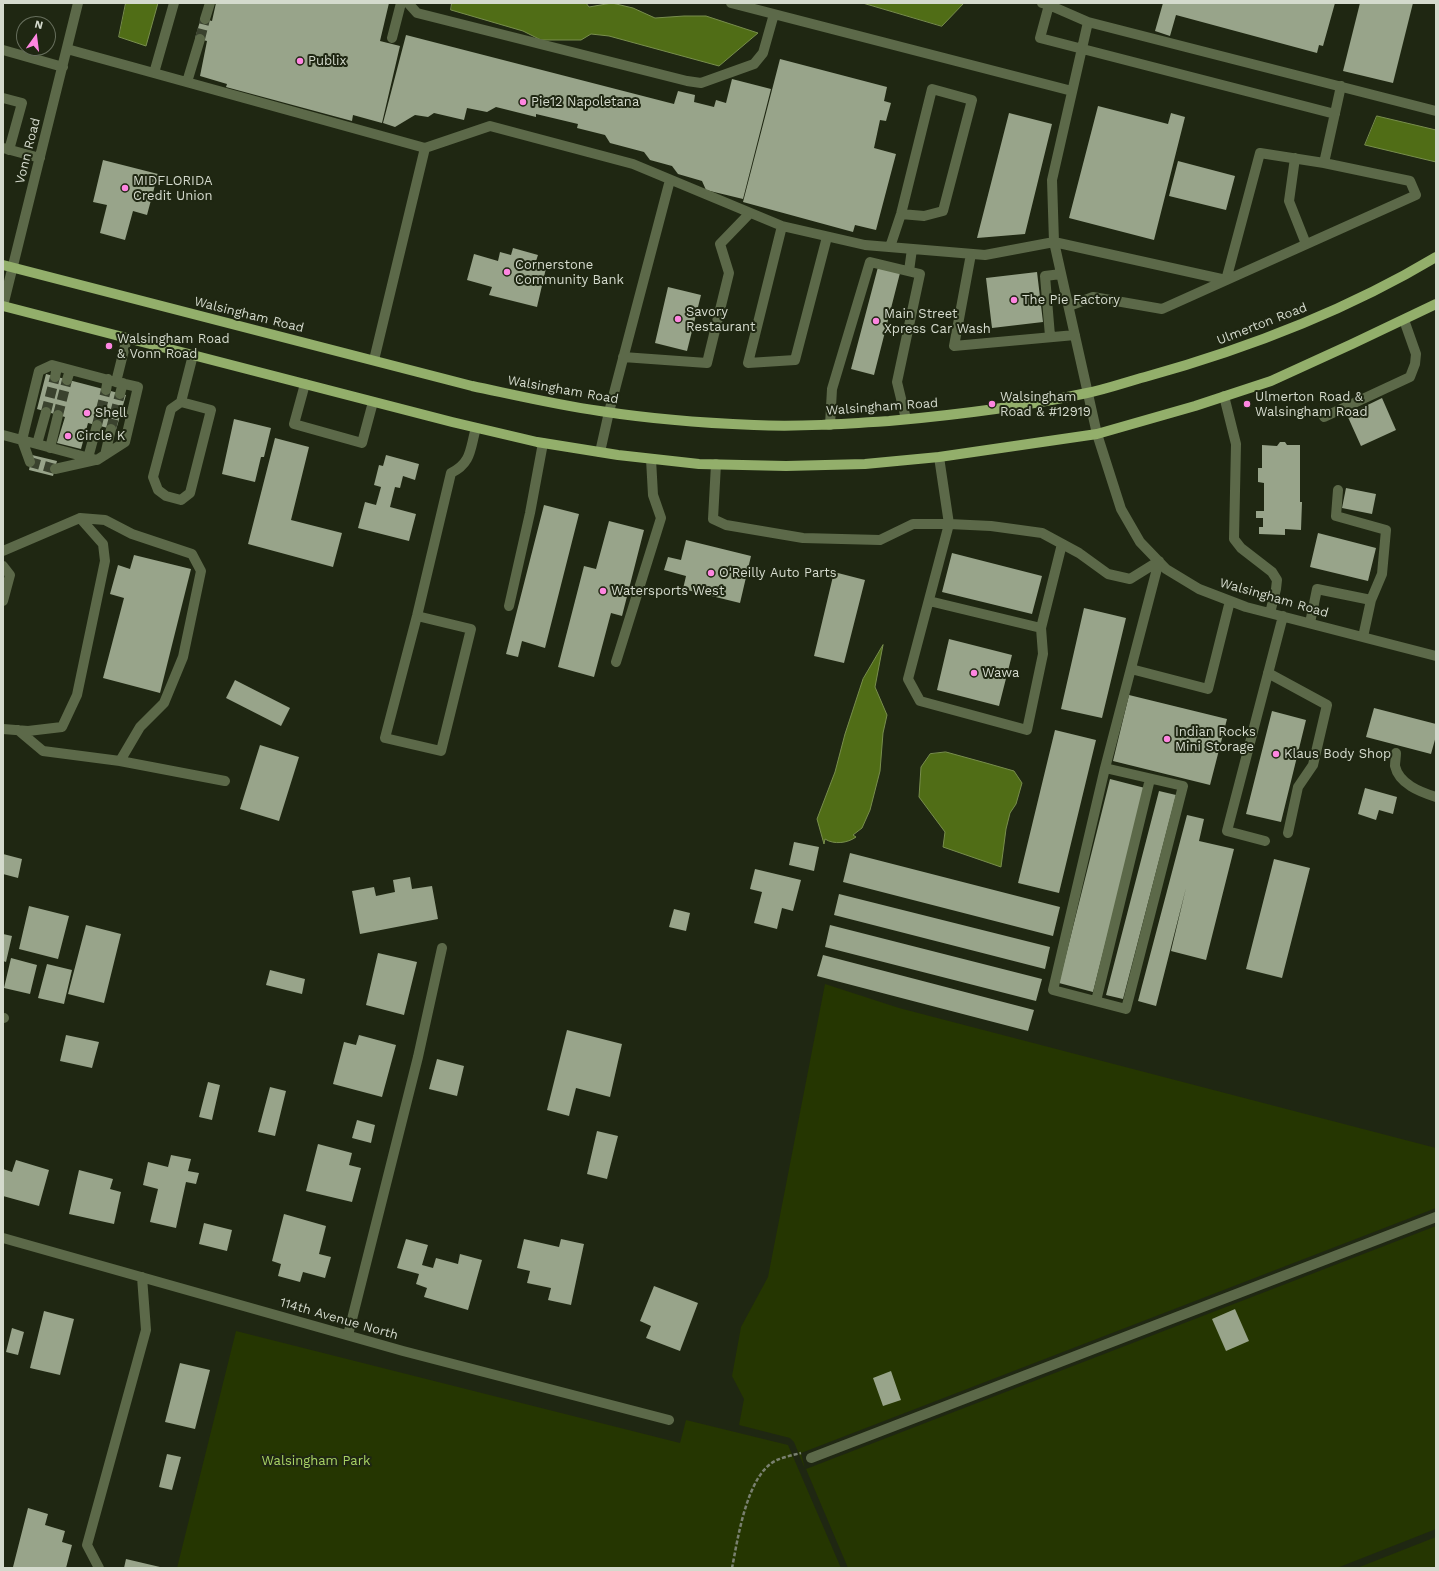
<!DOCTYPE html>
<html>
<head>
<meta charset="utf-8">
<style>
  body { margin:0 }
  #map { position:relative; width:1439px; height:1571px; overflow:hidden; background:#1f2712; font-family:"Work Sans",sans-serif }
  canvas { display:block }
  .frame { position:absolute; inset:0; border:4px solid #d4dacd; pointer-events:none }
  .north { position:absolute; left:16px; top:16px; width:40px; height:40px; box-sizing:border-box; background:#1f2712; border:1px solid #676f5d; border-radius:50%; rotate:14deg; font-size:11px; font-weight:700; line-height:16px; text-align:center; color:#d4dacd }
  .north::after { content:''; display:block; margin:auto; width:14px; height:18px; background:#fe86e1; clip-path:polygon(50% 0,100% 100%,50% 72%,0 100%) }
</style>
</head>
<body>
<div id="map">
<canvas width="1439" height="1571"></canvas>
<div class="frame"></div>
<div class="north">N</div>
</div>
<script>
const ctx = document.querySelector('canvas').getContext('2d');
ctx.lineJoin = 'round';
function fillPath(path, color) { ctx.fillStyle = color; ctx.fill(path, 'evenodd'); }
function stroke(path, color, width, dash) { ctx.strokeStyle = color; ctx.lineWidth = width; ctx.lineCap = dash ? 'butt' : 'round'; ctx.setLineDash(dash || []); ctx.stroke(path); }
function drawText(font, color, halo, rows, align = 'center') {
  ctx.font = font + ' "Work Sans",sans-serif'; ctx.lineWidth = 4; ctx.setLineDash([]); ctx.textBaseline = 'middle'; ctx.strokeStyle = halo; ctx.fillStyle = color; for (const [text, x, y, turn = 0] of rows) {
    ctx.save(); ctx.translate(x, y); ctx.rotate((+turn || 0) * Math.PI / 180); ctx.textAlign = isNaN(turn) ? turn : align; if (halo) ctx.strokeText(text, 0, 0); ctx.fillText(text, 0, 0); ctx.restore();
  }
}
fillPath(new Path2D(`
  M825,984L899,1008L1436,1148V1208L801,1453L805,1469L794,1442L790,1438L739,1425L744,1399L732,1376L741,1327L768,1277Z
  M1436,1226V1529L1337,1568H848L806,1469Z
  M236,1331L680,1443L686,1420L788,1445L841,1568H177Z
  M1436,1537V1568H1357Z`), '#253601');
const water = new Path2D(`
  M126,3H158L146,46L119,37Z
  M452,3H586L589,7L612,3L633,8L655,18L684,16H706L758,33L719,66L609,36L591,34L581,40H541L523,31L451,10Z
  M863,3H964L942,26Z
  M1377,116L1436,130V162L1365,145Z
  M883,645L875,687L887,715L883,733L880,771L870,810L862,828L853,835L856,837C848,843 834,845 825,839L824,844L817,819L835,772L845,734L863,679Z
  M946,752L986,763L1014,771L1022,783L1016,804L1010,813L1006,829L1001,867L943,847L945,832L919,797L921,767L930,754Z`);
fillPath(water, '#506d16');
stroke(water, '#788e4d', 1);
fillPath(new Path2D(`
  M216,3H389L380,41L400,46L382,123L353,115L352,121L226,87L227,84L200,76L207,41L195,38L201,18L212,21Z
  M1163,3H1335L1323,46L1319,45L1317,53L1176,15L1170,36L1155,31Z
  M1360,3H1413L1393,83L1343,71Z
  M406,35L674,104L678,91L695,95L694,102L714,107L716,100L726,103L732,79L771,89L743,199L706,190L702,181L678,174L672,166L650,160L644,152L610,143L605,135L577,128L578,124L536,114V117L496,107L487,112L467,108L464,120L434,113L428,117L415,115L395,127L383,123Z
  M780,59L887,87L884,101L891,103L886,121L880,120L874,148L896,154L876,230L855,225L853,232L743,202Z
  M1098,106L1168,124L1171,113L1185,117L1154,240L1069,218Z
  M1009,113L1052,124L1025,234L977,238Z
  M103,160L158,174L147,215L133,211L125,240L100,233L107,205L93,202Z
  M1178,161L1235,176L1226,210L1169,196Z
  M513,248L538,255L536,261L547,264L537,307L489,295L492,287L467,280L474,254L498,261L500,252L511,255Z
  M878,267L900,273L874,375L851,369Z
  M1037,272L1043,322L992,328L986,278Z
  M668,287L701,295L687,351L655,343Z
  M46,374L126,395L116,430L88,423L81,449L57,443L65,417L37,409Z
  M1382,398L1396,430L1361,446L1347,415Z
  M234,419L271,428L264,457H261L255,482L222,474Z
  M275,438L309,447L291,520L342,533L333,567L248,544Z
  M1280,442H1285L1287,445H1300V502H1302L1301,530L1285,529V535L1259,534V527H1263V518H1256V511H1264V483L1258,482V468H1262V445L1277,446Z
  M32,455L57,461L53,476L29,470Z
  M386,455L419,464L415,480L403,476L400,488L395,487L390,507L416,514L409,541L358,528L365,502L376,505L381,487L374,485L379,465L383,466Z
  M1346,488L1376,494L1372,514L1342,508Z
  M544,505L579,514L545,648L522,641L518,657L506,654Z
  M609,521L644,530L622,616L611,613L594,677L558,667L584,566L596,569Z
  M1318,533L1376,548L1368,581L1310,567Z
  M686,540L751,556L740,603L683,589L686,576L664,570L668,557L681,560Z
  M952,553L1042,576L1032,614L942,592Z
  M134,555L191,569L160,693L103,678L124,598L110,594L118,565L130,569Z
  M834,572L865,580L844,663L814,656Z
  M1084,608L1126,618L1102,718L1061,709Z
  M949,639L1012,655L999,706L937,690Z
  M235,680L290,708L281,726L226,698Z
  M1129,695L1227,719L1210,785L1113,761Z
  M1374,708L1436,724V736L1431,754L1366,737Z
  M1272,711L1306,720L1281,822L1246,814Z
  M1055,730L1096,740L1059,893L1018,883Z
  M260,745L299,757L279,821L240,809Z
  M1110,779L1145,788L1093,992L1059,983Z
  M1365,788L1397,797L1393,814L1379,810L1376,820L1358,814Z
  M1159,791L1176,795L1123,999L1106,995Z
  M1187,815L1204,819L1199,841L1234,849L1206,960L1171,951L1186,888L1156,1006L1138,1001Z
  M794,842L819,847L814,871L789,865Z
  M850,853L1060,907L1053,936L843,882Z
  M3,854L22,859L18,878L3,874Z
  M1274,859L1310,868L1282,978L1246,969Z
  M755,869L801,880L793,911L782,908L777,929L754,923L762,892L750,889Z
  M410,877L412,889L432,886L438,919L360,934L352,891L374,887L376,896L395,892L393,880Z
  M839,894L1050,947L1045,969L834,915Z
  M29,906L69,916L58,959L19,949Z
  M674,909L690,913L686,931L669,927Z
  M86,925L121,934L104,1003L68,994Z
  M830,925L1042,979L1036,1001L825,947Z
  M3,934L12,936L6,962L3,961Z
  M378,953L417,962L404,1015L366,1005Z
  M823,955L1034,1010L1028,1031L817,976Z
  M11,958L37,965L30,994L4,988Z
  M47,964L72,970L64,1004L38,998Z
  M270,970L305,979L302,994L266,985Z
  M567,1030L622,1044L610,1097L576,1088L569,1116L547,1110Z
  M66,1035L99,1042L92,1068L60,1061Z
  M359,1035L396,1045L382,1097L333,1084L344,1042L356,1045Z
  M437,1059L464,1066L457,1096L429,1089Z
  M208,1082L220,1085L212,1120L199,1117Z
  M270,1087L286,1091L275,1136L258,1132Z
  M357,1120L375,1125L371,1143L352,1138Z
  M597,1131L618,1136L607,1179L587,1174Z
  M318,1144L352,1153L349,1165L361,1168L352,1202L306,1191Z
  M171,1155L191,1159L188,1171L199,1173L196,1184L186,1182L176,1228L150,1222L158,1189L143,1185L148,1162L168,1167Z
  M16,1160L49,1170L39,1206L3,1196V1169L12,1172Z
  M79,1170L113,1179L110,1189L121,1192L114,1224L69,1214Z
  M284,1214L326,1226L319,1254L331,1257L325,1278L303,1272L300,1282L278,1276L281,1264L272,1261Z
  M204,1223L232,1230L227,1251L199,1244Z
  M406,1239L428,1245L422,1265L433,1268L436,1258L458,1264L460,1254L482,1260L468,1310L424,1297L427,1288L416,1284L419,1274L397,1268Z
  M524,1239L559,1247L561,1239L584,1244L571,1305L548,1300L551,1288L527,1283L530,1271L517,1268Z
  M654,1286L698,1303L680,1351L646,1338L651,1326L640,1321Z
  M1235,1309L1249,1341L1226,1351L1212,1319Z
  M44,1311L74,1319L60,1375L30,1368Z
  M12,1328L24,1332L18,1355L6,1352Z
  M180,1363L210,1370L195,1429L165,1422Z
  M891,1371L901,1400L883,1406L873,1378Z
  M167,1454L181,1457L172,1490L159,1487Z
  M28,1508L48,1514L45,1525L65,1531L62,1542L72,1545L66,1568L13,1567Z
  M126,1559L160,1567V1568H124Z`), '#98a48a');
stroke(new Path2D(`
  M200,39L205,19
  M46,412L55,377
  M58,415L67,380
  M97,425L106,390
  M111,429L120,394
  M30,462L55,469`), '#3a422e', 10, [10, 5]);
stroke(new Path2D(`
  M732,1568C738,1538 747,1473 777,1460C784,1457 793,1455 801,1453`), '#79806f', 2.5, [4, 2]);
stroke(new Path2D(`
  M408,3L417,13L687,81L701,83L754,64L763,53L774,14
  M731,3L1072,91
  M1042,3L1049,5L1040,38L1335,114
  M1049,5L1088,22
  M205,19L210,3
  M392,38L401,3
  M67,49L425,148L490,126L633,164L782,226L865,245L985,255L1054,242L1097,434L1121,509L1140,542L1166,569L1199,589L1246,607L1436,656
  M3,50L63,67
  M154,73L174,3
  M187,82L200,39
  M3,98L22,103L9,150
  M3,148L40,158
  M1295,158L1289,201L1306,244
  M1324,163L1260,153L1226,280L1054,242L1052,180L1088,22L1436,111
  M782,226L748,363L795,360L827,237
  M890,247L901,214L932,89L972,100L943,211L924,216L901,214
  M971,254L954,346L1075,335
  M909,271L912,249
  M3,306L78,3
  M1069,306L1093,297L1162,309L1416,195L1410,181L1324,163L1341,86
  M1050,336L1045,276L1061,274
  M623,357L707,363L729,273L720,244L750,213
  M374,360L425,148
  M55,377L57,367
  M67,380L70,370
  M305,384L294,424L362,443L373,402
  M106,390L108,379
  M120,394L123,383
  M1224,396L1236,444L1234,539L1241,548L1272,572L1277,580L1276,589L1270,613
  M181,402L211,410L190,493L181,500L166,496L158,490L153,477L171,409L181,402L193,355
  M1324,417L1410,377L1415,364L1416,354L1404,320
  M830,425L832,389L870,262L920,274L897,382L906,419
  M3,435L97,460L125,442L138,387L116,382
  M37,444L46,412
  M50,448L58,415
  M600,452L609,412L670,180
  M105,455L111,429
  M939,457L949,524L991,526L1042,533L1079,553L1108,574L1130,579L1159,561
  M88,458L97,425
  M30,462L22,440L39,371L52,365L116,382L127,338
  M716,464L713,519L726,525L803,538L880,540L913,524H949L908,679L920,701L1027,730L1043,654L1041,628L1062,544
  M55,469L95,460
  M1338,490L1336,516L1386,530L1382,574L1371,600
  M3,551L80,518L105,520L132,534L192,554L201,571L183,657L164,703L140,727L120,761L43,751L18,730
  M3,566L10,575L3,601
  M929,601L1041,628
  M509,606L530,513L543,443
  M417,616L471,629L441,751L385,738L417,616L451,473C472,463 470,448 476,428
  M1310,623L1317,589L1371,600L1363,637
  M616,662L661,518L653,495L651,459
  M1131,669L1208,689L1230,601
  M1268,673L1327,705L1313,765L1298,787L1288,833
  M3,729L28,731L62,727L77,695L105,561L103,544L80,518
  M1396,753C1396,757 1395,762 1395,766C1399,784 1420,792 1436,797
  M120,761L225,781
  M1105,768L1053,990L1126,1009L1183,786L1105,768L1159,561
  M1265,841L1227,831L1283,616
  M1096,1001L1150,779
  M3,1018H4
  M3,1238L403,1351L669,1420
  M348,1335L418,1057L442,948
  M811,1458L1436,1217
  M99,1568L87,1545L146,1330L142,1277`), '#5c6949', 10);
stroke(new Path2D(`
  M3,265L472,386C515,395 557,405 600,411C651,419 703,423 754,425C799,427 844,424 889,421C956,415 1022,407 1087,393C1107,389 1126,382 1145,377C1246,349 1346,311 1436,257
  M3,306L452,422L537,442L618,455L699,464L786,466L865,464L939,457L1097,434L1195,406L1271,381L1352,344L1436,304`), '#93af6b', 10);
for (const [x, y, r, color] of [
  [300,61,4,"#fe86e1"],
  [523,102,4,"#fe86e1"],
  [125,188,4,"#fe86e1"],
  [507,272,4,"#fe86e1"],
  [1014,300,4,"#fe86e1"],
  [678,319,4,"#fe86e1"],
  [876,321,4,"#fe86e1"],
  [109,346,4,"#fe86e1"],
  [992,404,4,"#fe86e1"],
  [1247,404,4,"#fe86e1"],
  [87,413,4,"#fe86e1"],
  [68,436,4,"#fe86e1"],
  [711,573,4,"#fe86e1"],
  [603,591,4,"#fe86e1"],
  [974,673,4,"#fe86e1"],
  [1167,739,4,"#fe86e1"],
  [1276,754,4,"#fe86e1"]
]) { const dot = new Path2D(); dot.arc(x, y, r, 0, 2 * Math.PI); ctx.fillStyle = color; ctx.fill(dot); stroke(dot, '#1f2712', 1.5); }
drawText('13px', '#d4dacd', '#1f2712', [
  ["Publix",308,61],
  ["Pie12 Napoletana",531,102],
  ["MIDFLORIDA",133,181],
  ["Credit Union",133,196],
  ["Cornerstone",515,265],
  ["Community Bank",515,280],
  ["The Pie Factory",1022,300],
  ["Savory",686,312],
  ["Restaurant",686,327],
  ["Main Street",884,314],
  ["Xpress Car Wash",884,329],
  ["Walsingham Road",117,339],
  ["& Vonn Road",117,354],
  ["Walsingham",1000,397],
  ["Road & #12919",1000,412],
  ["Ulmerton Road &",1255,397],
  ["Walsingham Road",1255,412],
  ["Shell",95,413],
  ["Circle K",76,436],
  ["O'Reilly Auto Parts",719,573],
  ["Watersports West",611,591],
  ["Wawa",982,673],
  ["Indian Rocks",1175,732],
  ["Mini Storage",1175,747],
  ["Klaus Body Shop",1284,754]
], 'left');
drawText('13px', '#d4dacd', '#1f2712', [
  ["Vonn Road",28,151,-76],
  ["Walsingham Road",249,315,14],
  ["Ulmerton Road",1262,324,-21],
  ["Walsingham Road",563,390,10],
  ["Walsingham Road",882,407,-4],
  ["Walsingham Road",1274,598,16],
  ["114th Avenue North",339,1319,16]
]);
drawText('13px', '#a8d265', '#1f2712', [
  ["Walsingham Park",316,1461]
]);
</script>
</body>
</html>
